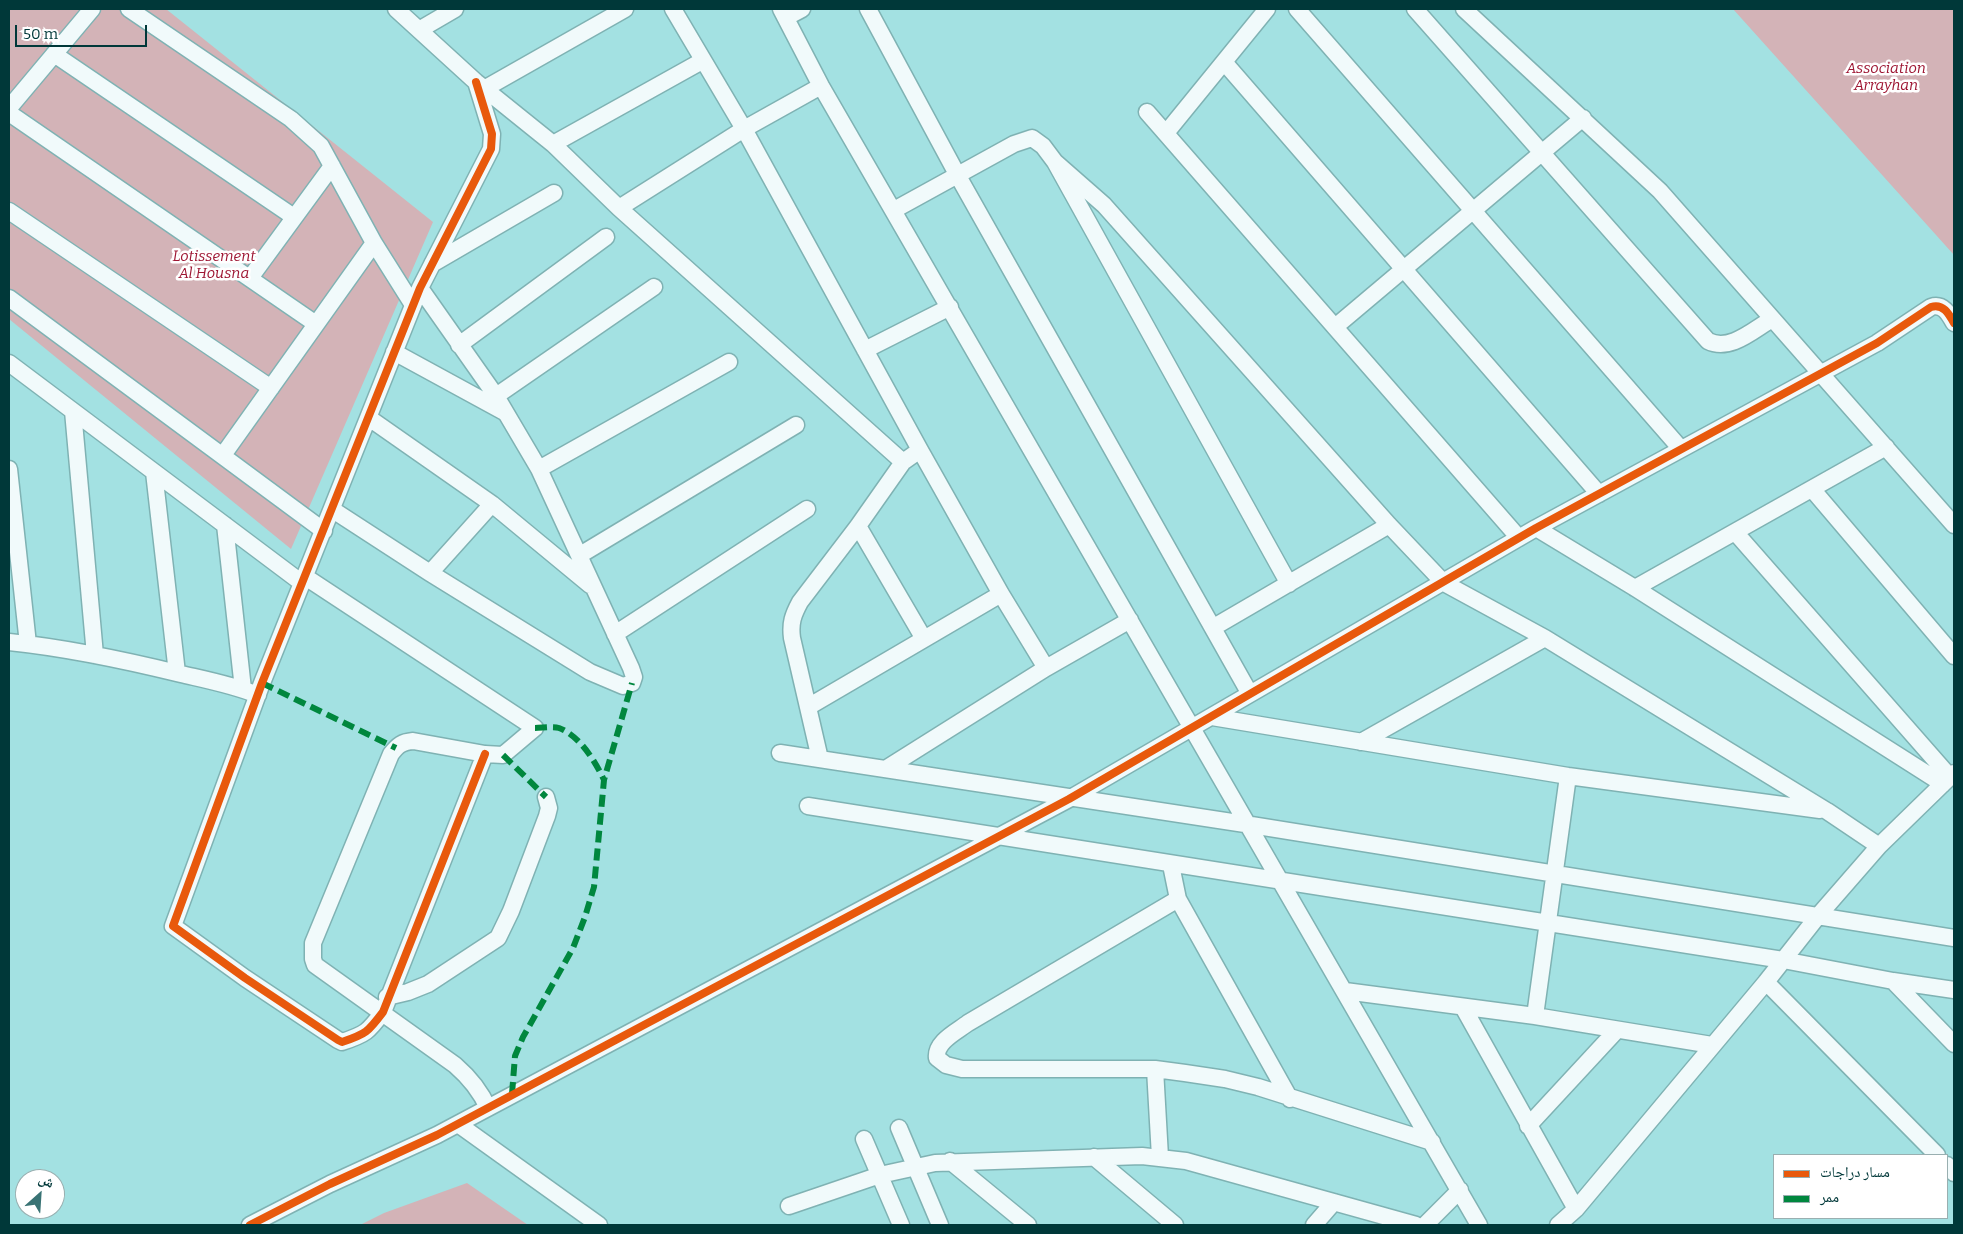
<!DOCTYPE html>
<html>
<head>
<meta charset="utf-8">
<style>
  body { margin:0 }
  #map { position:relative; width:1963px; height:1234px; overflow:hidden; background:#a3e1e2; font-family:Bitter,"Noto Naskh Arabic",serif }
  canvas { display:block }
  .frame { position:absolute; inset:0; border:10px solid #003839; pointer-events:none }
  .legend { position:absolute; left:1773px; top:1154px; width:175px; height:65px; box-sizing:border-box; background:#fff; border:1px solid #99afb0; margin:0; padding:6px 9px; list-style:none; font-size:15px; color:#003839 }
  .legend li { display:flex; align-items:center; gap:10px; height:25px }
  .legend b { width:25px; border:1px solid #99afb0 }
  .north { position:absolute; left:15px; top:1169px; width:50px; height:50px; box-sizing:border-box; background:#fff; border:1px solid #99afb0; border-radius:50%; rotate:26deg; font-size:14px; font-weight:700; line-height:20px; text-align:center; color:#003839 }
  .north::after { content:''; display:block; margin:auto; width:18px; height:22px; background:#397374; clip-path:polygon(50% 0,100% 100%,50% 72%,0 100%) }
  .scale { position:absolute; left:15px; top:25px; width:132px; height:22px; box-sizing:border-box; border:2px solid #003839; border-top:0; padding-left:6px; font-size:15px; line-height:18px; white-space:nowrap; color:#003839; -webkit-text-stroke:4px #fff; paint-order:stroke }
</style>
</head>
<body>
<div id="map">
<canvas width="1963" height="1234"></canvas>
<div class="frame"></div>
<ul class="legend">
<li><b style="height:6px;background:#e8590c"></b>مسار دراجات</li>
<li><b style="height:6px;background:#00873e"></b>ممر</li>
</ul>
<div class="north">ش</div>
<div class="scale">50 m</div>
</div>
<script>
const ctx = document.querySelector('canvas').getContext('2d');
ctx.lineJoin = 'round';
function fillPath(path, color) { ctx.fillStyle = color; ctx.fill(path, 'evenodd'); }
function stroke(path, color, width, dash) { ctx.strokeStyle = color; ctx.lineWidth = width; ctx.lineCap = dash ? 'butt' : 'round'; ctx.setLineDash(dash || []); ctx.stroke(path); }
function drawText(font, color, halo, rows, align = 'center') {
  ctx.font = font + ' Bitter,serif'; ctx.lineWidth = 5; ctx.setLineDash([]); ctx.textBaseline = 'middle'; ctx.strokeStyle = halo; ctx.fillStyle = color; for (const [text, x, y, turn = 0] of rows) {
    ctx.save(); ctx.translate(x, y); ctx.rotate((+turn || 0) * Math.PI / 180); ctx.textAlign = isNaN(turn) ? turn : align; if (halo) ctx.strokeText(text, 0, 0); ctx.fillText(text, 0, 0); ctx.restore();
  }
}
fillPath(new Path2D(`
  M9,9H166L433,222L291,549L9,319Z
  M1733,9H1954V255Z
  M467,1183L528,1225H360L384,1213Z`), '#d3b3b7');
const minor = new Path2D(`
  M129,9L291,119L321,146L374,243L413,305
  M396,9L476,82L553,144L619,208L903,462L920,450
  M673,9L744,129L920,450L1001,594L1046,668
  M781,9L821,86L1479,1225
  M868,9L958,176L1250,694
  M1297,9L1681,449
  M1415,9L1708,341C1730,352 1753,330 1772,319
  M1464,9L1660,191L1954,525
  M787,17L802,9
  M419,30L455,9
  M54,54L294,217
  M1224,62L1599,494
  M476,82L492,134L491,149L420,288L262,683L173,926L245,978L338,1040L342,1042C366,1034 368,1032 383,1012L485,754
  M484,89L625,9
  M9,108L92,9
  M1147,112L1519,538
  M9,113L316,324
  M1166,133L1267,9
  M553,144L702,61
  M1055,162L1104,205L1389,525L1444,583L1545,638L1827,811L1879,846
  M619,208L744,129L821,86
  M894,210L1014,144L1032,138L1043,146L1055,162L1289,584
  M9,211L271,388
  M432,264L554,193
  M250,278L332,166
  M9,298L324,531
  M1335,327L1583,118
  M459,345L606,237
  M865,350L950,307
  M394,352L506,413
  M9,363L302,583
  M496,396L654,287
  M73,411L95,655
  M369,418L492,504L590,585
  M223,455L374,243
  M9,469L28,644
  M539,469L729,362
  M154,472L177,673
  M1812,489L1954,656
  M333,510L430,573L590,672L623,686L632,683L634,677L631,668L539,469L496,396L420,288
  M225,525L243,689
  M858,526L924,639
  M1536,528L1635,588L1943,784
  M1735,532L1950,777
  M580,555L796,425
  M430,573L492,504
  M304,576L535,728L503,755L485,754L413,741C402,742 398,745 391,754L313,943V959L315,965L455,1065C470,1078 480,1090 488,1108
  M1635,588L1886,447
  M1214,627L1389,525
  M615,634L807,509
  M9,642C67,648 124,660 181,674C207,680 233,685 258,695
  M808,707L1001,594
  M1212,717L1568,776L1820,810
  M1361,742L1545,638
  M780,753L1245,824L1954,938
  M820,759L792,638C790,623 793,615 800,602L858,526L903,462
  M887,768L1046,668L1130,620
  M808,806L1783,960L1893,981L1954,990
  M1171,865L1178,899L1290,1099
  M1178,899L968,1023C956,1032 935,1042 937,1058L946,1065L962,1069H1155L1185,1073L1225,1079L1258,1087L1432,1142
  M1893,981L1954,1044
  M1766,982L1937,1155
  M1345,991L1535,1016L1712,1045
  M387,997L408,992L428,984L498,938L511,911L547,816L549,808L546,797
  M1463,1007L1576,1209
  M1535,1016L1568,776
  M1155,1069L1160,1157
  M458,1124L599,1225
  M1528,1126L1616,1031
  M899,1128L940,1225
  M864,1139L901,1225
  M1094,1157L1175,1225
  M950,1161L1028,1225
  M1947,1165L1954,1173
  M789,1206L880,1175L935,1163L1142,1156L1186,1161L1416,1225
  M250,1225L330,1184L437,1135L1069,799L1536,528L1877,343L1931,307C1943,303 1949,314 1954,323
  M1314,1225L1334,1202
  M1425,1225L1460,1190
  M1558,1225L1576,1209L1766,982L1818,916L1879,846L1954,773`);
stroke(minor, '#7fb2b3', 19);
stroke(minor, '#f1fafb', 16);
stroke(new Path2D(`
  M262,683L396,748
  M535,728C542,728 553,726 559,728C580,736 595,761 604,780
  M503,755L546,797
  M512,1094L515,1056L523,1037L573,948L585,917L594,887L604,780L632,683`), '#00873e', 6, [12, 6]);
stroke(new Path2D(`
  M476,82L492,134L491,149L420,288L262,683L173,926L245,978L338,1040L342,1042C366,1034 368,1032 383,1012L485,754
  M250,1225L330,1184L437,1135L1069,799L1536,528L1877,343L1931,307C1943,303 1949,314 1954,323`), '#e8590c', 8);
drawText('italic 15px', '#9e1633', '#fff', [
  ["Association",1886,69],
  ["Arrayhan",1886,86],
  ["Lotissement",214,257],
  ["Al Housna",214,274]
]);
</script>
</body>
</html>
